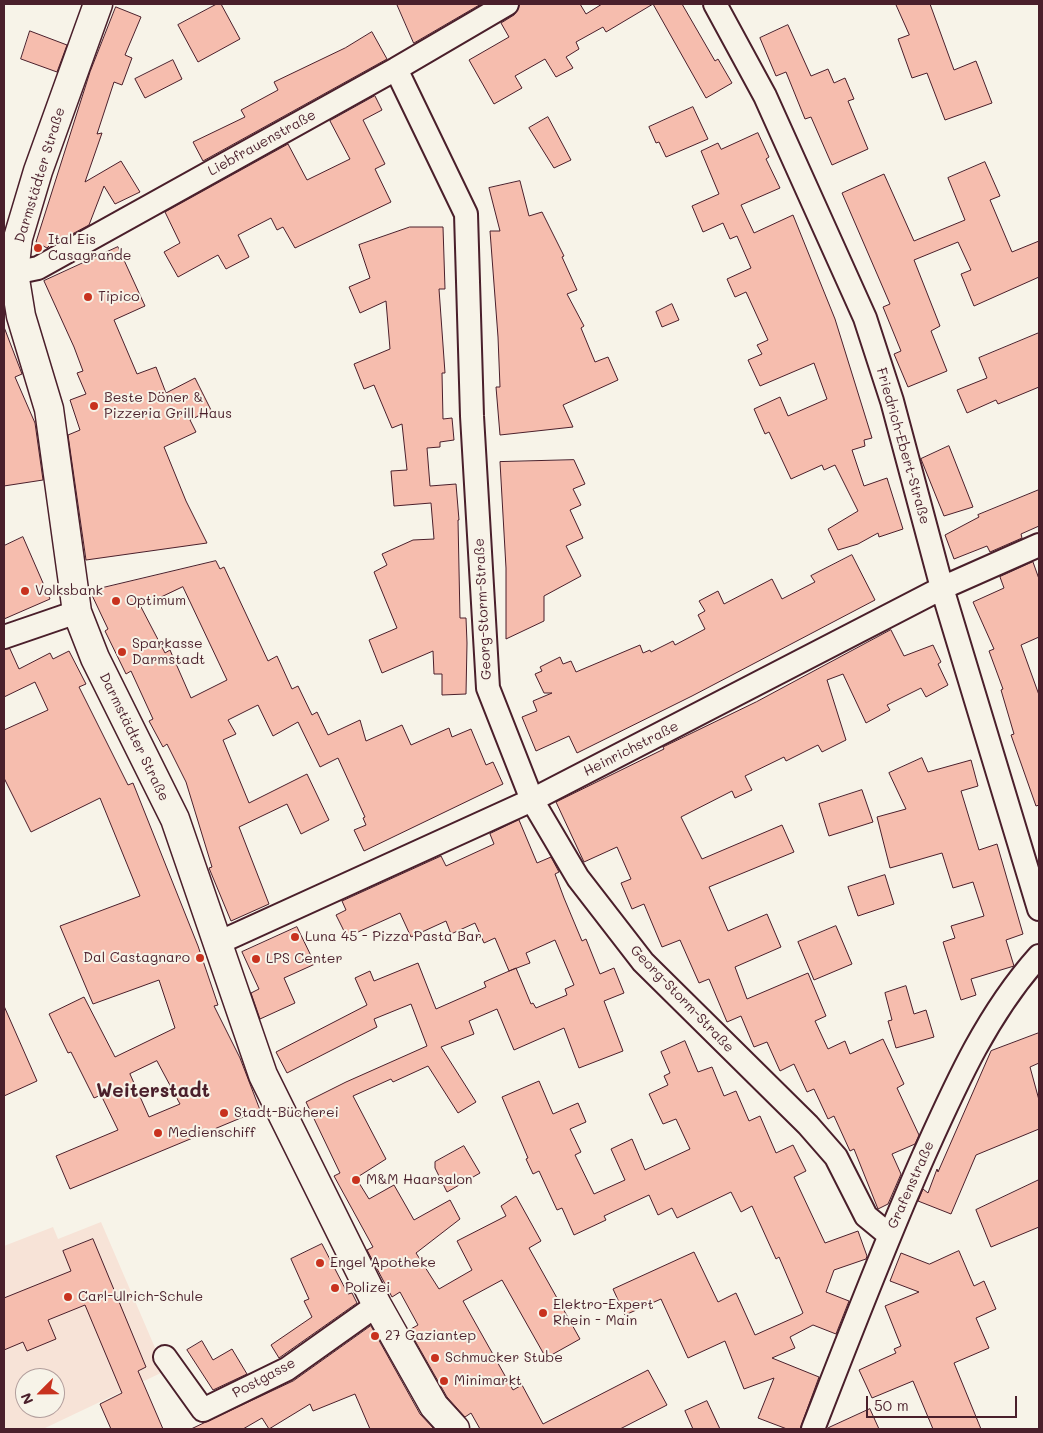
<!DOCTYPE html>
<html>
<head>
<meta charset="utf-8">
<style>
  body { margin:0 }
  #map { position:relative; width:1043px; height:1433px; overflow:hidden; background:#f7f3e8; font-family:Mali,sans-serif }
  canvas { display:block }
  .frame { position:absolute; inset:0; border:5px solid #4a1f2b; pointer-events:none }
  .north { position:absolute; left:15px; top:1368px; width:50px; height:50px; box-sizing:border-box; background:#f7f3e8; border:1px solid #b29e9c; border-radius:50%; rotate:247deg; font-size:14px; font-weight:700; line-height:20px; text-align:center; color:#4a1f2b }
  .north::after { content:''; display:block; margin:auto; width:18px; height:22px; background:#c8321e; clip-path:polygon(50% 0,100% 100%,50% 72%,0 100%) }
  .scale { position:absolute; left:866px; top:1396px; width:151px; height:22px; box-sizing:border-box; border:2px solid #4a1f2b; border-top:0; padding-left:6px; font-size:15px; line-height:18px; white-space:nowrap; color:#4a1f2b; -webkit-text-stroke:4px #f7f3e8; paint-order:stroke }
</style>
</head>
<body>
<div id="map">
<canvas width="1043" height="1433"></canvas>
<div class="frame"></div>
<div class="north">N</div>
<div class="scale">50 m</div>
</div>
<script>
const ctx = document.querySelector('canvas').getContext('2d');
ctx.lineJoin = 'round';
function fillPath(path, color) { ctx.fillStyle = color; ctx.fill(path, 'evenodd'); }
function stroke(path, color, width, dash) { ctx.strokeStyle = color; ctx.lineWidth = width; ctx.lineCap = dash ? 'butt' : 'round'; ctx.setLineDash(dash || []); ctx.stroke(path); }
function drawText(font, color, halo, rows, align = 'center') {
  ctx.font = font + ' Mali,sans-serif'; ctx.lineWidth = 4; ctx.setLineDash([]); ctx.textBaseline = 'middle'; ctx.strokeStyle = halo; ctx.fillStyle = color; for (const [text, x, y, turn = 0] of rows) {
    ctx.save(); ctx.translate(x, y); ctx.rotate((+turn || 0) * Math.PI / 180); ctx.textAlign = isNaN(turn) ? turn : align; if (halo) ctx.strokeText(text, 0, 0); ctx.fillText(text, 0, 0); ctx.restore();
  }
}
fillPath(new Path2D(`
  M101,1222L165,1371L43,1429H4V1246L53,1227L58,1239ZM25,1378H55V1408H25Z`), '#f7e3d7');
const building = new Path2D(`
  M217,4H221L240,39L198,62L178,25Z
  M397,4H481L414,43Z
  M520,4H580L586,14L602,4H682L715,61L718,59L732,83L706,98L653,4L606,32L603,27L576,42L579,49L566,57L573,68L556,77L545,59L515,76L522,88L494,104L469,60L509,37L501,23L514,15Z
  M896,4H930L954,70L976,61L992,103L945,120L927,73L912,78L898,39L909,35Z
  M116,7L141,17L125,55L132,58L122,85L114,82L97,134L102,133L85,182L121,161L140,192L115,204L104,186L89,225L61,240L57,238L47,248L36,242L90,72Z
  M788,25L811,76L828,69L834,83L845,78L854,99L848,101L868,149L832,165L811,117L805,119L786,72L776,76L760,38Z
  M30,31L67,45L57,72L21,59Z
  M372,32L387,59L203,161L193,142L245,117L241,110L278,90L274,82L345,48Z
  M173,60L182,79L145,98L135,79Z
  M375,96L382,110L363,120L385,164L375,169L391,202L295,248L283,227L277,230L271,218L238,235L249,257L226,269L218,255L178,277L164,252L180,243L165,212L288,144L307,180L350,159L330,121Z
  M693,107L708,139L666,157L659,142L656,143L649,127Z
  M548,117L571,160L554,168L529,128Z
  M758,133L769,157L766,159L780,188L741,205L754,233L793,215L835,319L872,438L864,440L865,446L852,450L864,486L887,478L903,529L879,537L878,533L858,544L838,550L828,529L858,511L835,465L824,470L822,465L791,479L769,432L765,434L754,409L780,397L788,416L827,399L814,363L760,386L748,360L762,354L757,345L768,340L746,292L735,297L727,279L751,268L737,236L730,239L723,223L703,232L692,206L719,194L701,151L718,143L721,149Z
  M985,162L1000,196L990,200L1012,252L1039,241V277L974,306L961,274L971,270L958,242L914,260L940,326L931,331L947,371L908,387L894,354L901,351L883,307L890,304L842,193L884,174L914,241L965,220L948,178Z
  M520,181L529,216L542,212L564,256L562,257L577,290L567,294L584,326L581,328L595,362L608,357L618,380L563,405L573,427L500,435L496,387H500L498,337L490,231H500L489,188Z
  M410,227H443L445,289H439L445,373H442L443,419L452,418L454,440L440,442V447L427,448L430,486L456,484L459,520H458L460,618H466L467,643L466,694L442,695V674H434L433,651L382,673L369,640L397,628L374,572L387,565L382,554L413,540L434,539L431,503L394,506L391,471L407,470L402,424L392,428L374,385L364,389L354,364L390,349L386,301L360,313L349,287L370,278L359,245Z
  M118,247L145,306L114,320L137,374L156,367L166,393L195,378L211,410L190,420L196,432L164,447L186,501L207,543L86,560L68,435L80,430L70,400L86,394L77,373L83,371L74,347L44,281Z
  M672,304L679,320L662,327L656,312Z
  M4,327L22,374L15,377L35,423L43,480L4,486Z
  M1039,333V387L998,404L996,400L967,413L957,390L987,378L979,358Z
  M949,446L973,507L944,516L921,459Z
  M574,460L585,484L573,489L581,505L570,510L583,538L566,546L581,576L544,596V621L506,639V568L500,462Z
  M1039,490V526L1021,534L1022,538L990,552L987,546L954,559L945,535L979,517L978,515Z
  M23,537L50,599L4,619V546Z
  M852,555L875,600L692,696L577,753L569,736L536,751L522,717L537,711L533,701L552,693H544L535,674L542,671L540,667L560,657L563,664L571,661L576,672L640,645L643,653L650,650L651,652L673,641L675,645L705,629L698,615L705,611L699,601L718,591L724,604L772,579L782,599L815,582L811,576Z
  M216,561L220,569L224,567L268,661L277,656L292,689L298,686L312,715L317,712L328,735L360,720L366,741L402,725L411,745L449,728L452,737L471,729L486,765L493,762L503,784L364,851L354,830L366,825L363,818L365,817L338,758L320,767L298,722L273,736L258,705L228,720L236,734L223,740L249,803L307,774L329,820L301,834L287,804L239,827L269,904L231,921L209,868L212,867L186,782L167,744L163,747L149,721L153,719L131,671L126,674L105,631L108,629L90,591ZM183,587L227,680L191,698L170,650L165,653L141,607Z
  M1033,562L1039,579V637L1021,645L1039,695V805L1036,806L1011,735L1014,734L1001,690L1003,689L989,651L994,649L973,602L1004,588L1000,577Z
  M891,630L904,656L933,645L941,662L938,664L948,685L926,697L921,688L887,705L890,710L866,723L843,674L827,680L846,740L822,752L818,745L786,761L784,757L745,776L752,790L735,798L732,791L681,817L702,859L782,825L794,852L709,887L728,931L767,914L781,947L735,967L747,999L808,973L826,1016L815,1021L828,1049L845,1041L850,1054L883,1039L904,1084L897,1088L919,1135L915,1144L892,1154L901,1174L888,1204L878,1209L854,1149L850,1151L834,1116L828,1119L814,1089L807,1092L794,1064L780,1071L767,1042L754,1047L741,1016L727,1022L709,979L699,983L680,940L662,947L644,904L632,909L621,883L631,879L617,847L584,862L556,802L664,749L663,747L756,702Z
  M10,649L19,669L50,653L53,659L69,651L86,684L79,687L128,785L133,783L198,946L218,1005L214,1006L240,1058L260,1110L70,1189L56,1156L118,1130L101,1095L94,1098L71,1052L68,1053L49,1014L84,997L115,1057L175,1028L159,980L93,1004L60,926L140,896L100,798L31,832L4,778V730L48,710L35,682L4,697V650ZM157,1061L180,1104L149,1117L130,1074Z
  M922,758L928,772L971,760L978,786L961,791L979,850L997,844L1023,934L1006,940L1014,966L971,979L976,995L961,1000L943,942L955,938L951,926L984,916L973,882L953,888L942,853L890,868L877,817L906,809L889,773Z
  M862,790L873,822L829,836L819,804Z
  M519,820L537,863L551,857L559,872L555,874L564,898L582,941L586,939L600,974L614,968L624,993L604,1001L623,1051L579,1068L564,1028L514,1050L497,1009L469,1021L474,1034L441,1047L476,1102L458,1113L428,1066L393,1082L391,1079L353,1096L386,1159L356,1178L369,1199L394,1185L414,1220L450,1200L460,1219L416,1253L439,1289L472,1270L457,1241L506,1216L501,1206L516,1196L541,1241L529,1248L580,1339L546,1358L502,1280L463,1301L513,1390L522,1385L543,1424L648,1370L667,1405L620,1429H480L471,1413L465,1417L447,1397L409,1330L418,1325L400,1292L392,1297L367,1250L373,1247L334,1176L340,1173L306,1102L346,1082L427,1046L411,1004L374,1019L377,1027L287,1073L276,1052L367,1005L355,978L370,971L374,981L418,963L436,1009L486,987L484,982L516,968L531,1004L533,1003L536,1008L567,995L565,989L574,985L555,940L526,953L530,963L509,971L495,938L484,943L475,923L451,934L446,921L411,937L400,913L347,937L336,915L346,910L342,901L441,856L446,866L494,844L490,834Z
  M885,875L894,904L858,916L848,887Z
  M836,926L852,964L814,980L798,942Z
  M297,927L315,964L284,978L295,1003L260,1019L251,993L259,989L242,952Z
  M906,986L914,1014L926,1010L934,1037L896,1048L888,1021L892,1020L885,993Z
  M4,1006L37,1081L4,1096Z
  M1039,1033V1063L1030,1067L1039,1100V1129L976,1155L951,1214L918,1201L923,1189L928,1193L937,1169L938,1172L991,1051Z
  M685,1041L698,1072L712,1067L724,1096L736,1091L749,1121L760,1116L776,1153L793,1145L806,1171L794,1177L825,1243L858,1231L867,1256L866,1259L834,1270L826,1292L849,1301L836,1334L813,1325L790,1337L795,1348L772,1358L819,1377L800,1429H787L758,1418L774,1378L744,1389L725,1341L688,1358L661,1299L625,1315L613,1289L694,1252L718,1302L736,1293L755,1335L800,1315L803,1313L779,1257L776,1259L752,1206L741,1212L731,1192L677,1218L672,1208L658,1215L649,1195L604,1216L606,1220L574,1235L562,1208L557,1210L539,1171L533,1174L526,1159L528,1158L502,1097L539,1081L553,1114L578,1103L586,1122L570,1129L581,1152L575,1155L594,1194L625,1180L611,1149L632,1139L645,1170L690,1149L676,1119L663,1124L649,1094L668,1085L664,1076L670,1073L661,1052Z
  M464,1146L480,1173L447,1192L435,1168V1162Z
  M1039,1180V1227L991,1247L976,1210Z
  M93,1239L146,1367L138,1371L163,1429H111L100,1404L122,1393L85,1305L48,1320L56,1339L27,1351L23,1342L4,1350V1298L71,1271L63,1251Z
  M322,1244L348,1294L352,1293L357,1303L279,1358L271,1345L312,1317L304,1301L309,1299L291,1259Z
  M959,1251L974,1286L984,1281L996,1309L976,1318L989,1348L954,1363L981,1429H933L913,1381L872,1398L859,1370L896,1353L894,1349L901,1346L885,1306L919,1292L890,1281L901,1253L929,1264Z
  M371,1326L420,1414L434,1429H370L355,1394L313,1411L310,1404L269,1429L262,1418L243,1429H191L293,1381Z
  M202,1341L213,1360L232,1349L247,1374L213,1390L187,1350Z
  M707,1401L720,1429H693L685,1411Z
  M870,1409L879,1429H827L828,1428Z`);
fillPath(building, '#f6bdae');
stroke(building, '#4a1f2b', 1);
const minor = new Path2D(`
  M715,4L765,96L865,318L892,401L942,588L1039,909
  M396,69L466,214L472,416L488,688L532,800L578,878L643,962L808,1125L836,1157L866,1216L889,1235
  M14,273L38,268L396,69L507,4
  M4,637L77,612
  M218,943L532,800L942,588L1039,545
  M165,1357L203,1410L287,1369L377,1305
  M813,1429C849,1337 884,1245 924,1155C956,1084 987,1014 1039,956`);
const tertiary = new Path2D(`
  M98,4L38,171L18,238L14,273L21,316L49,409L77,612L95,658L175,819L263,1075L377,1305L434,1406L455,1429`);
stroke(minor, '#4a1f2b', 26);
stroke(tertiary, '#4a1f2b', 31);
stroke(minor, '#f7f3e8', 22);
stroke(tertiary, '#f7f3e8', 28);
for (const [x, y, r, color] of [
  [38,248,5,"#c8321e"],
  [88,297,5,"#c8321e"],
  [94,406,5,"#c8321e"],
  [25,591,5,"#c8321e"],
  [116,601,5,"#c8321e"],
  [122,652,5,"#c8321e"],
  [295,937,5,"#c8321e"],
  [200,958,5,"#c8321e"],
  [256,959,5,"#c8321e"],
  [224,1113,5,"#c8321e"],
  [158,1133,5,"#c8321e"],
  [356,1180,5,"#c8321e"],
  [320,1263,5,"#c8321e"],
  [335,1288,5,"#c8321e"],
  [68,1297,5,"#c8321e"],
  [543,1313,5,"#c8321e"],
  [375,1336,5,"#c8321e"],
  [435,1358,5,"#c8321e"],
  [444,1381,5,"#c8321e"]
]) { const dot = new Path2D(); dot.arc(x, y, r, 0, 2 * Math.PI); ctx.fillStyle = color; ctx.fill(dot); stroke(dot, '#f7f3e8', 2); }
drawText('14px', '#4a1f2b', '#f7f3e8', [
  ["Liebfrauenstraße",262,143,-29],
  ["Darmstädter Straße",40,175,-73],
  ["Friedrich-Ebert-Straße",903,446,74],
  ["Georg-Storm-Straße",483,609,-93],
  ["Darmstädter Straße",134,737,64],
  ["Heinrichstraße",631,749,-27],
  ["Georg-Storm-Straße",682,999,46],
  ["Grafenstraße",911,1185,-66],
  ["Postgasse",264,1378,-28]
]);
drawText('14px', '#4a1f2b', '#f7f3e8', [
  ["Ital Eis",48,240],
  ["Casagrande",48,256],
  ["Tipico",98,297],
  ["Beste Döner &",104,398],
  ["Pizzeria Grill Haus",104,414],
  ["Volksbank",35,591],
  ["Optimum",126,601],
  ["Sparkasse",132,644],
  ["Darmstadt",132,660],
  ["Luna 45 - Pizza Pasta Bar",305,937],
  ["Dal Castagnaro",190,958,"right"],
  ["LPS Center",266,959],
  ["Stadt-Bücherei",234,1113],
  ["Medienschiff",168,1133],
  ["M&M Haarsalon",366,1180],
  ["Engel Apotheke",330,1263],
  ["Polizei",345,1288],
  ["Carl-Ulrich-Schule",78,1297],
  ["Elektro-Expert",553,1305],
  ["Rhein - Main",553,1321],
  ["27 Gaziantep",385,1336],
  ["Schmucker Stube",445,1358],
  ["Minimarkt",454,1381]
], 'left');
drawText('bold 19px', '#4a1f2b', '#f7f3e8', [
  ["Weiterstadt",153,1091]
]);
</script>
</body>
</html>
